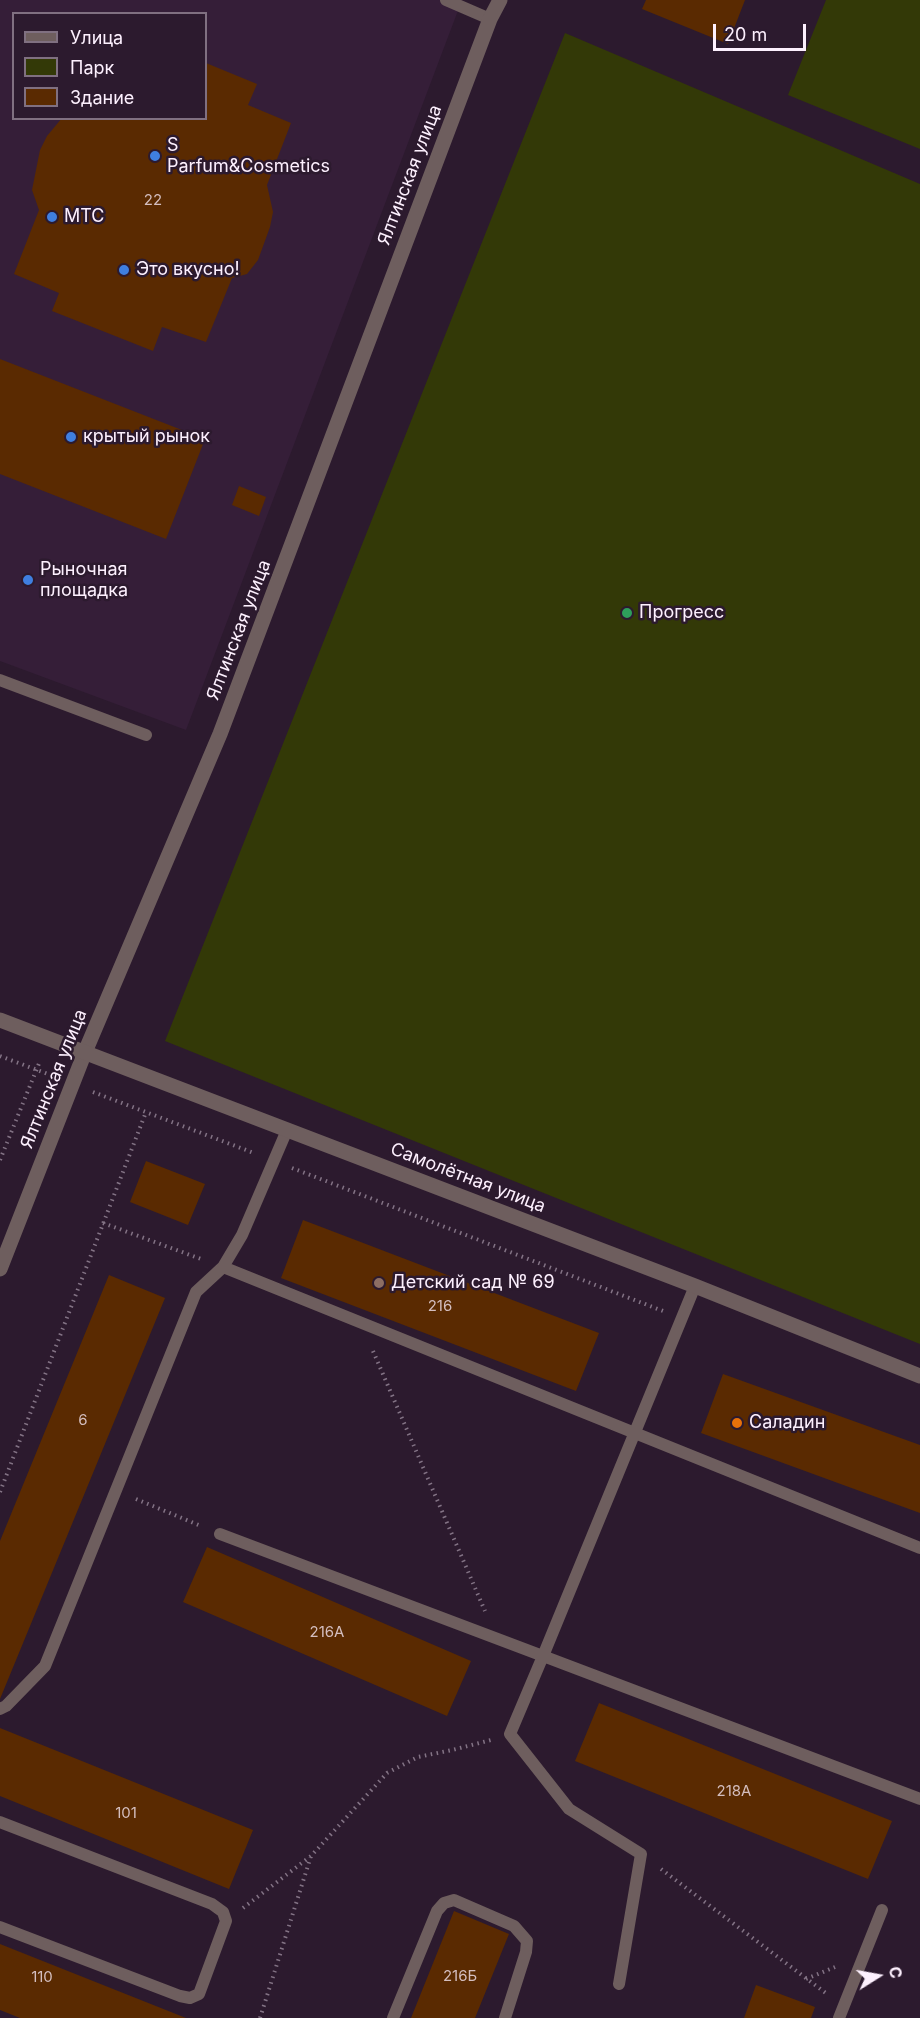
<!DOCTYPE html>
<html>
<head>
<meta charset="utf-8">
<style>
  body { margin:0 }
  #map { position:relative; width:920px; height:2018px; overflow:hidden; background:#2c1a2e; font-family:Inter,sans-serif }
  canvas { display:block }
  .legend { position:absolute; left:12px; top:12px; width:195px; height:108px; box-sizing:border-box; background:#2c1a2e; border:2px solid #807081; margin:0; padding:8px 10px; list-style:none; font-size:18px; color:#fdf0fe }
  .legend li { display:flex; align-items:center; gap:12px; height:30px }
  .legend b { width:30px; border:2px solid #807081 }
  .north { position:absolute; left:848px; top:1946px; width:60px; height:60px; -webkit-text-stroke:4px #2c1a2e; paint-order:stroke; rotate:79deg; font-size:16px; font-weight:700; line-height:24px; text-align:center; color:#fdf0fe }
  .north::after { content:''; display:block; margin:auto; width:21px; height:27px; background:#fdf0fe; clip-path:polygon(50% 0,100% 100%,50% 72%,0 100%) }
  .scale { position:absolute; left:713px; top:24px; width:93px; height:27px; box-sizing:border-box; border:3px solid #fdf0fe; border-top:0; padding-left:8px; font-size:18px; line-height:21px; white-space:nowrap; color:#fdf0fe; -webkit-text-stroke:4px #2c1a2e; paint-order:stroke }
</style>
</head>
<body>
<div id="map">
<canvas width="920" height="2018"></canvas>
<ul class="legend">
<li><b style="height:8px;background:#6e5e5e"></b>Улица</li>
<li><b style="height:16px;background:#333907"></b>Парк</li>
<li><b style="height:16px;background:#5a2a01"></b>Здание</li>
</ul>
<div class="north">С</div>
<div class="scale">20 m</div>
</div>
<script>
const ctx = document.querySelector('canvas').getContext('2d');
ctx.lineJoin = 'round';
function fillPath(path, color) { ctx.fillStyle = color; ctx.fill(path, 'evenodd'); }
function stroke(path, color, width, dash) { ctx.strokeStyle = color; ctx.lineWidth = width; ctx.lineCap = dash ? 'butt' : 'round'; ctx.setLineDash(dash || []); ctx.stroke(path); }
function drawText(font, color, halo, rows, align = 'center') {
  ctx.font = font + ' Inter,sans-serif'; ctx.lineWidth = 5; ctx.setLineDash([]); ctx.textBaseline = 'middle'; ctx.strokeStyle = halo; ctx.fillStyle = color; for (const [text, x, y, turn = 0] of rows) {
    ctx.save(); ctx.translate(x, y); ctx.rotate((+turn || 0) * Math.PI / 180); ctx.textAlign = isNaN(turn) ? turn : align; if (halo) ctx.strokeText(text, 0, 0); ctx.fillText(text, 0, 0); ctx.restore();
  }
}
fillPath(new Path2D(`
  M0,0H462L186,730L0,661ZM14,14H206V118H14Z`), '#351e38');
fillPath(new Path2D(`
  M826,0H920V149L788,95Z
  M565,33L920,184V1344L165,1041Z`), '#333907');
fillPath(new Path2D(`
  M646,0H745L728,44L642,9Z
  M206,63L257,84L248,105L291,123L267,185L273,212L270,227L258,260L247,274L232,278L206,342L162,327L153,351L52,311L59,293L14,274L39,210L32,190L40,150L47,136L62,118H206Z
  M0,359L205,439L166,539L0,474Z
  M239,486L266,497L259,516L232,505Z
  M146,1161L205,1184L188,1225L130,1202Z
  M303,1220L599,1333L576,1391L281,1278Z
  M109,1275L165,1298L0,1699V1541Z
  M723,1374L920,1445V1513L701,1433Z
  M207,1547L471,1661L447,1716L183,1602Z
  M599,1703L892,1821L868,1879L575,1761Z
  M0,1728L253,1830L229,1889L0,1796Z
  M454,1911L509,1934L475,2018H411Z
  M0,1944L186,2018H20L0,2010Z
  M756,1985L815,2007L811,2018H744Z`), '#5a2a01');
stroke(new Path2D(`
  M0,1056L53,1076
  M93,1092L254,1153
  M0,1160L40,1061
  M292,1168L663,1311
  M103,1223L201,1259
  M373,1351L485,1611
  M0,1492L146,1112
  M136,1499L201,1526
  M661,1869L827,1994
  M243,1908L311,1856L387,1773L418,1757L452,1750L491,1740
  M806,1979L835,1967
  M260,2018L311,1856`), '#837385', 4, [1.5, 4.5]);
stroke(new Path2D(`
  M446,0L490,19
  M0,680L146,735
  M287,1130L242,1235L223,1267L920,1548
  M695,1286L543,1656L920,1799
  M220,1534L543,1656L510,1734L569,1809L641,1854L619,1984
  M0,1709L6,1706L45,1666L196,1292L223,1267
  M0,1822L212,1904L223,1912L226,1921L199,1994L190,1998L180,1996L0,1927
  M393,2018L437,1911L444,1903L454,1900L514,1926L527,1941L526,1952L505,2018
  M839,2018L882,1910`), '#6e5e5e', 12);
stroke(new Path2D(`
  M0,1269L85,1052L220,734L490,19L500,0`), '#6e5e5e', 15);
stroke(new Path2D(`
  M0,1020L695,1286L920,1376`), '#6e5e5e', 15);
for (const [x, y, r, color] of [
  [155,156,6,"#3f7fe0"],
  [52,217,6,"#3f7fe0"],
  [124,270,6,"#3f7fe0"],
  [71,437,6,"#3f7fe0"],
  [28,580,6,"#3f7fe0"],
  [627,613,6,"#2e9e5b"],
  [379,1283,6,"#8d6e63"],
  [737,1423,6,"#e8710a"]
]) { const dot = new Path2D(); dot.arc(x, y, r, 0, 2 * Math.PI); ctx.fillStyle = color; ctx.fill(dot); stroke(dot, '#2c1a2e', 2); }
drawText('15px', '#d4bebf', null, [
  ["22",153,200],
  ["216",440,1306],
  ["6",83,1420],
  ["216А",327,1632],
  ["218А",734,1791],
  ["101",126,1813],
  ["216Б",460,1976],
  ["110",42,1977]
]);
drawText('18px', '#fdf0fe', '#2c1a2e', [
  ["S",167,146],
  ["Parfum&Cosmetics",167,167],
  ["МТС",64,217],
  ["Это вкусно!",136,270],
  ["крытый рынок",83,437],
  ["Рыночная",40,570],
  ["площадка",40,591],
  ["Прогресс",639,613],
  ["Детский сад № 69",391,1283],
  ["Саладин",749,1423]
], 'left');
drawText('18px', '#fdf0fe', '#2c1a2e', [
  ["Ялтинская улица",410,175,-69],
  ["Ялтинская улица",239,630,-69],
  ["Ялтинская улица",54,1079,-68],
  ["Самолётная улица",468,1178,21]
]);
</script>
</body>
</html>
